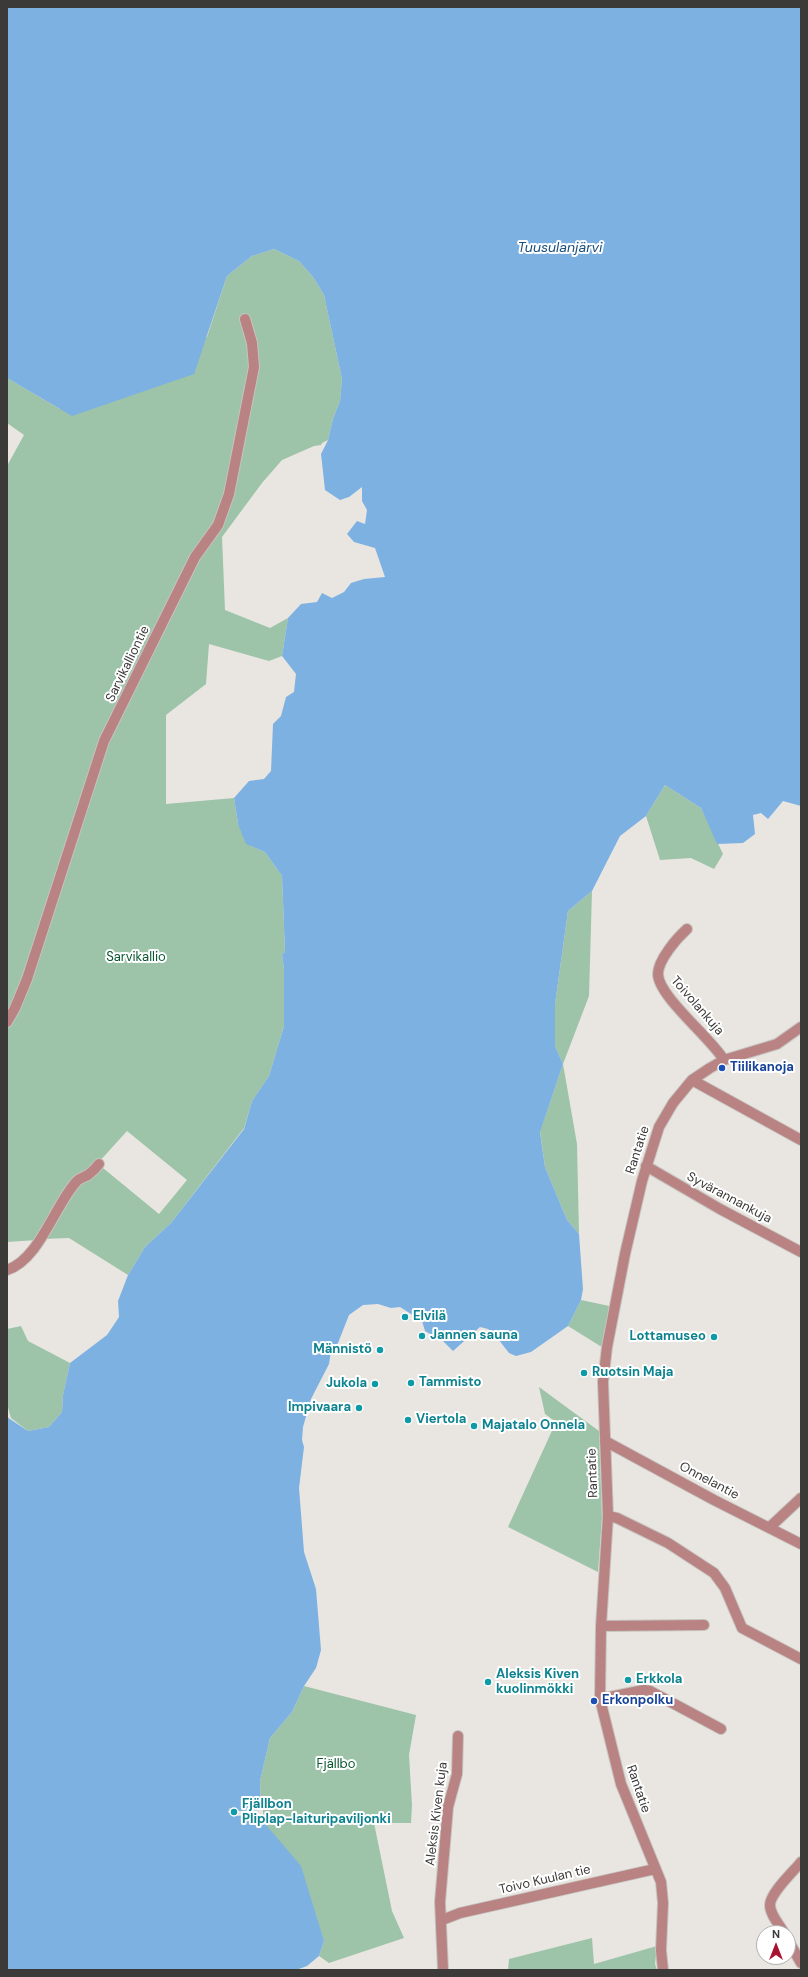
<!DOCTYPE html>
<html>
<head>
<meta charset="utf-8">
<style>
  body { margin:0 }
  #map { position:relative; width:808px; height:1977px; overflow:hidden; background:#e9e6e1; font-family:"DM Sans",sans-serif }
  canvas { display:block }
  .frame { position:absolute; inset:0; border:8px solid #3b3a39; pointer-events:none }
  .north { position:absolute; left:756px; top:1925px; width:40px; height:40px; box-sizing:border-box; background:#fff; border:1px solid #b1b0b0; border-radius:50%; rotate:0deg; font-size:11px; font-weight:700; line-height:16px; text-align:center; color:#3b3a39 }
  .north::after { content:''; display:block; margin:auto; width:14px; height:18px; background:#a91130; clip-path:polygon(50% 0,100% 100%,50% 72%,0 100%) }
</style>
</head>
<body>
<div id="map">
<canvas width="808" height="1977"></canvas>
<div class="frame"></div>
<div class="north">N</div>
</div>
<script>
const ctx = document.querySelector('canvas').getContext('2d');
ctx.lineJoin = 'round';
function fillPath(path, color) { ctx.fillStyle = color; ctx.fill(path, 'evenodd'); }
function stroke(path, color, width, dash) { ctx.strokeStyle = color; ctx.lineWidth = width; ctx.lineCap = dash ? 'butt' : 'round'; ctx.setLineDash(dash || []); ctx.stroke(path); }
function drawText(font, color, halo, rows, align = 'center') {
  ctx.font = font + ' "DM Sans",sans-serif'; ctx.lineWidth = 4; ctx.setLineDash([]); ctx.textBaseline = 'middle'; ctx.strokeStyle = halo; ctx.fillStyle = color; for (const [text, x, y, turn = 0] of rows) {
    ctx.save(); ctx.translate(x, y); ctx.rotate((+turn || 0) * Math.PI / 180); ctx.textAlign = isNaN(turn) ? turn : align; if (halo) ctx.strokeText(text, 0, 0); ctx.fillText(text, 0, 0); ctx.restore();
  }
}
fillPath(new Path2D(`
  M274,249L299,261L313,277L324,295L342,379L340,401L333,419L328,440L322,443L321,445L314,446L282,460L262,483L222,537L225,610L270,628L288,618L282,656L269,661L209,644L206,684L166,715V804L234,798L238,824L251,846L265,852L282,876L285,952L282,954L284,970V1026L269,1076L252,1101L244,1128L171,1223L145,1247L128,1275L69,1238L42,1239L80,1181L103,1168L159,1214L187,1180L127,1131L98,1163L77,1178L37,1240L7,1242V466L24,435L7,423V378L60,409L207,337L227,276L252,256Z
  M665,785L701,808L723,854L714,869L691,858L660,860L646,816Z
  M592,891L589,996L563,1064L577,1144L579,1234L567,1220L545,1167L540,1131L563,1064L555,1046V1004L568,911Z
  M581,1300L614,1307L605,1349L568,1326Z
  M21,1326L28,1341L70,1363L63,1395L62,1412L49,1427L28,1431L11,1418L7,1404V1329Z
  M539,1387L599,1431L602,1518L598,1572L508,1527L556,1422L545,1414Z
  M304,1686L416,1715L409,1755L412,1805L411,1823H374L392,1911L404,1938L329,1963L319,1956L324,1941L261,1819L260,1781L270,1738L292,1712Z
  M592,1938L594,1964L657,1946L655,1964L657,1970H508L509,1959Z`), '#9dc3a9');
fillPath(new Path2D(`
  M7,7H801V806L783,801L768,819L761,813L753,815L755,834L743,843L717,844L701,808L665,785L646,816L620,836L592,891L568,911L555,1004V1046L563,1064L540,1132L545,1167L567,1220L579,1234L583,1289L581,1300L568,1326L531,1352L516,1356L509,1353L495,1335L488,1329L480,1327L453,1351L443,1341L425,1331L422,1321L400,1307L391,1308L378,1304L363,1305L349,1315L338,1343L331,1351L329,1364L311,1399L303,1427L302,1440L304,1447L299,1488L304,1552L316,1589L321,1650L316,1668L304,1686L292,1712L270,1738L260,1781L261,1819L301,1866L324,1941L319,1956L307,1966L296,1970H7V1417L28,1431L49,1427L62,1412L63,1395L70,1363L107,1335L119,1317L118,1301L128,1275L145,1247L171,1223L244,1129L252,1101L269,1076L284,1026V970L282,954L285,952L282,876L265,852L246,844L238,824L234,798L249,781L264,779L271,771L273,724L281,716L286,697L294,692L296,674L282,656L288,618L301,604L317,602L322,593L332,598L344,592L351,583L364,579L385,577L375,548L354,542L347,534L357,521L365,524L367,510L362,501V487L349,497L340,500L325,490L321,454L328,440L333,419L340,401L342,379L324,295L313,277L299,261L274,249L252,256L227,276L194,374L72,416L7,378Z`), '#7db1e2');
fillPath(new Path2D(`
  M230,1808L237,1811L263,1810V1814L236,1816L228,1812Z`), '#e9e6e1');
const minor = new Path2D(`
  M687,929C677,938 658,960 658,974C658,996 711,1038 724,1060
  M7,1022L15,1008L27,979L104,741L195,557L218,525L229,494L254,367L252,343L245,319
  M692,1080L801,1140
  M646,1166L720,1209L801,1252
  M7,1270C40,1259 55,1204 77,1181C80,1178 84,1177 88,1175C92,1172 96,1168 99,1164
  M605,1441L714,1500L801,1544
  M608,1516L617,1518L668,1543L714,1573L725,1588L742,1628L801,1659
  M770,1527L801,1498
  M601,1626L704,1625
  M600,1699L644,1690L650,1691L721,1729
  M442,1920L460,1913L655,1869
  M784,1933C780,1925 770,1915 770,1905C770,1893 793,1872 801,1862
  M788,1940L801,1963
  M443,1970L440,1902L448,1807L457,1774L458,1736
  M663,1970L661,1950L663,1903L661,1882L621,1784L600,1699L601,1626L608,1516L603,1382L607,1347L625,1254L642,1181L659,1127L673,1103L692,1080L710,1068L724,1060L777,1044L801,1027`);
stroke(minor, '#c6c4bf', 12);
stroke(minor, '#b98383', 10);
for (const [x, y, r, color] of [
  [722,1068,4,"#1a4fb4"],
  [405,1317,4,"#0f9aa8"],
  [422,1336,4,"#0f9aa8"],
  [714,1337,4,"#0f9aa8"],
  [380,1350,4,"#0f9aa8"],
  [584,1373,4,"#0f9aa8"],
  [411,1383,4,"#0f9aa8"],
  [375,1384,4,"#0f9aa8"],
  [359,1408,4,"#0f9aa8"],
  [408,1420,4,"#0f9aa8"],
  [474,1426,4,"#0f9aa8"],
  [628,1680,4,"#0f9aa8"],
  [488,1682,4,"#0f9aa8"],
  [594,1701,4,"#1a4fb4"],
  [234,1812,4,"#0f9aa8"]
]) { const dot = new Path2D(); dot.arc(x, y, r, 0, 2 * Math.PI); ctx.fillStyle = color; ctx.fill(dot); stroke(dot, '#fff', 1.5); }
drawText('13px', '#3b3a39', '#fff', [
  ["Sarvikalliontie",128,664,-64],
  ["Toivolankuja",697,1006,49],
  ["Rantatie",638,1150,-72],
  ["Syvärannankuja",729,1198,28],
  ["Rantatie",593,1473,-92],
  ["Onnelantie",709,1481,28],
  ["Rantatie",638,1789,71],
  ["Aleksis Kiven kuja",437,1814,-83],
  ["Toivo Kuulan tie",545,1880,-13]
]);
drawText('13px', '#095730', '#fff', [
  ["Sarvikallio",136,958],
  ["Fjällbo",336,1765]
]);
drawText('bold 13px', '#164399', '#fff', [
  ["Tiilikanoja",730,1068],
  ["Erkonpolku",602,1701]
], 'left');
drawText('bold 13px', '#0d838f', '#fff', [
  ["Elvilä",413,1317],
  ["Jannen sauna",430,1336],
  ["Lottamuseo",706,1337,"right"],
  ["Männistö",372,1350,"right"],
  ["Ruotsin Maja",592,1373],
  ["Tammisto",419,1383],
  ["Jukola",367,1384,"right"],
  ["Impivaara",351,1408,"right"],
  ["Viertola",416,1420],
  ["Majatalo Onnela",482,1426],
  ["Aleksis Kiven",496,1675],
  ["kuolinmökki",496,1690],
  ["Erkkola",636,1680],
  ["Fjällbon",242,1805],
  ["Pliplap-laituripaviljonki",242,1820]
], 'left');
drawText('italic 14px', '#174f7e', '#fff', [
  ["Tuusulanjärvi",560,248]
]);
</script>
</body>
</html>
